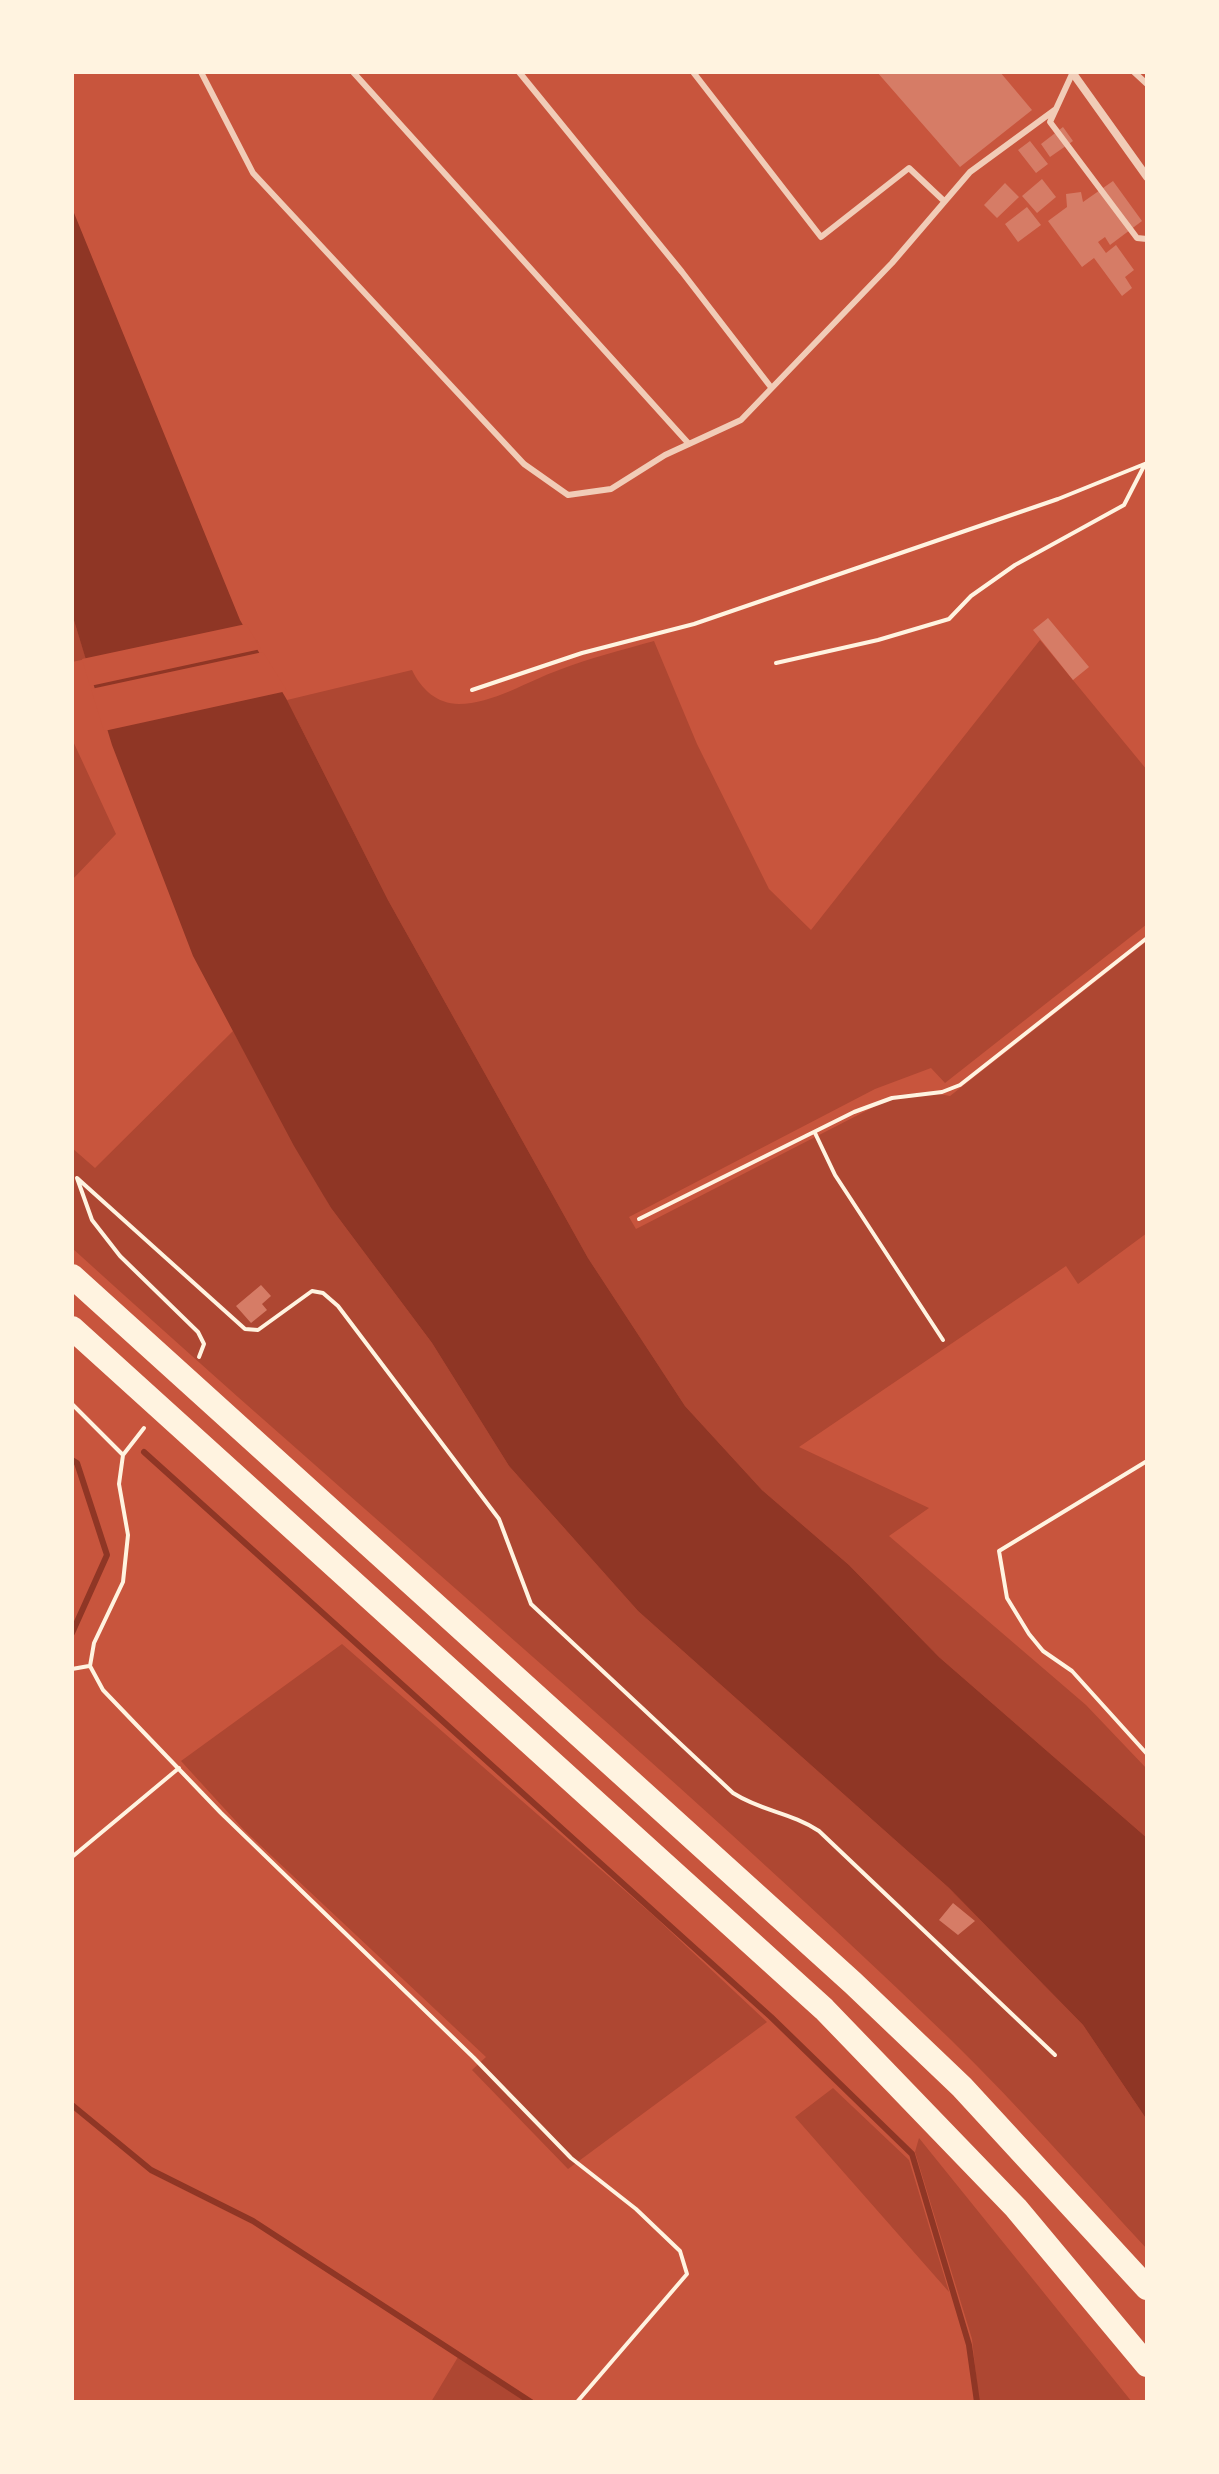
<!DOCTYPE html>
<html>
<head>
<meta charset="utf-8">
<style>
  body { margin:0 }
  #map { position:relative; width:1219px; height:2474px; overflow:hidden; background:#c8553d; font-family:Spectral,serif }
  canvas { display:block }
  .frame { position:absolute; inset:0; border:74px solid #fff3e0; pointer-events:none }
</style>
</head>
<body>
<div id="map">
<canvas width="1219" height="2474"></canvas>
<div class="frame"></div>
</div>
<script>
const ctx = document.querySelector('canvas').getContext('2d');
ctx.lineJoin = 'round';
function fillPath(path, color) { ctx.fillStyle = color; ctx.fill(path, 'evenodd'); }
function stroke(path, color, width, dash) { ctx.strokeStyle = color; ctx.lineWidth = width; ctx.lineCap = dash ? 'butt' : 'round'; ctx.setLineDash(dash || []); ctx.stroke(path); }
fillPath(new Path2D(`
  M72,614L86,659L72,662Z
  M1040,640L1147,770V924L945,1083L931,1068L875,1089L629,1217L636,1229L897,1095L928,1092L950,1096L1147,941V1233L1078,1284L1066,1266L799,1447L929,1508L889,1536L1086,1705L1147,1769V1838L939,1657L849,1565L762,1490L685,1406L588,1258L388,900L287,700L412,670C421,689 437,704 459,704C492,704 528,681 559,670C589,658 622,650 654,641L697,744L769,889L811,930Z
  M72,739L116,834L72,880Z
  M233,1031L331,1208L432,1343L509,1466L638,1611L949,1888L1083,2025L1147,2120V2249C1082,2179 1019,2106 950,2039C667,1765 363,1513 72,1248V1148L95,1168Z
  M342,1644L654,1916L767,2022L568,2169L472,2070L486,2057L244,1830L181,1761Z
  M833,2088L909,2160L949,2292L795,2117Z
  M919,2138L1132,2402H979L972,2339L915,2152Z
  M458,2357L536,2402H431Z`), '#ae4732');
fillPath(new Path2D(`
  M72,208L240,620L287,700L388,900L588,1258L685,1406L762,1490L849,1565L939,1657L1147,1838V2120L1083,2025L949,1888L638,1611L509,1466L432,1343L331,1208L294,1146L193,956L112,745L72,614Z`), '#8f3625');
fillPath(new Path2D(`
  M246,624L261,649L90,686L82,659Z
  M263,652L287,691L104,731L91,689Z`), '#c8553d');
stroke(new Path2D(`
  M144,1452L771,2017L912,2154L969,2345L977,2402
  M72,1460L77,1463L107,1555L72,1633
  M72,2105L151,2170L253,2221L531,2402`), '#8f3625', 6);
fillPath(new Path2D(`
  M877,72H1000L1032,110L960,167Z
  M1063,127L1073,141L1050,157L1041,144Z
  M1030,141L1048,164L1036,173L1018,150Z
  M1042,179L1056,197L1037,213L1022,196Z
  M1113,181L1142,221L1110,245L1105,237L1098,242L1106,253L1116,245L1134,270L1125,277L1132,288L1122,296L1094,258L1082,267L1048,221L1067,207L1066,194L1081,192L1083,202Z
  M1005,183L1019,197L997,218L984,205Z
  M1027,207L1041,225L1018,242L1005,224Z
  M1048,618L1089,667L1073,680L1033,630Z
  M261,1285L271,1296L262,1304L267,1310L251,1323L236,1306Z
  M953,1903L975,1921L958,1935L939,1920Z`), '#d67c66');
stroke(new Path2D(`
  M776,663L878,640L949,619L971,596L1015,565L1124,505L1144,466
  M472,690L582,653L694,624L1058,499L1147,463
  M815,1133L835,1175L943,1340
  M639,1219L854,1112L892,1098L942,1092L960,1085L1147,938
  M199,1357L204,1344L198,1332L120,1256L92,1220L77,1178L245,1329L258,1330L312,1291L323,1293L338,1306L499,1519L531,1604L733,1793C763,1812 790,1812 819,1831L1055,2055
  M72,1404L123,1455
  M144,1428L123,1455L119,1484L128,1535L123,1582L94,1643L90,1666L103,1690L221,1813L474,2058L571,2158L636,2209L680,2251L687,2274L577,2402
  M1147,1461L999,1551L1007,1598L1029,1634L1043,1651L1072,1671L1147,1754
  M72,1669L89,1666
  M72,1857L179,1768`), '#fff3e0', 4);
stroke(new Path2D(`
  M201,72L253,173L524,464L568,495L611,489L665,455L741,420L892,263L970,172L1056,109
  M353,72L689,444
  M519,72L682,272L770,386
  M693,72L821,237L909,168L944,201
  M1073,72L1050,122L1137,238L1147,239
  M1134,72L1147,84`), '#f1ccb7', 6);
stroke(new Path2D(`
  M1072,72L1147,177`), '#f1ccb7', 8);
stroke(new Path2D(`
  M72,1276L853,1983L962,2087L1147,2288
  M72,1328L824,2009L1016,2208L1147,2365`), '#fff3e0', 24);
</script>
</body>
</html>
